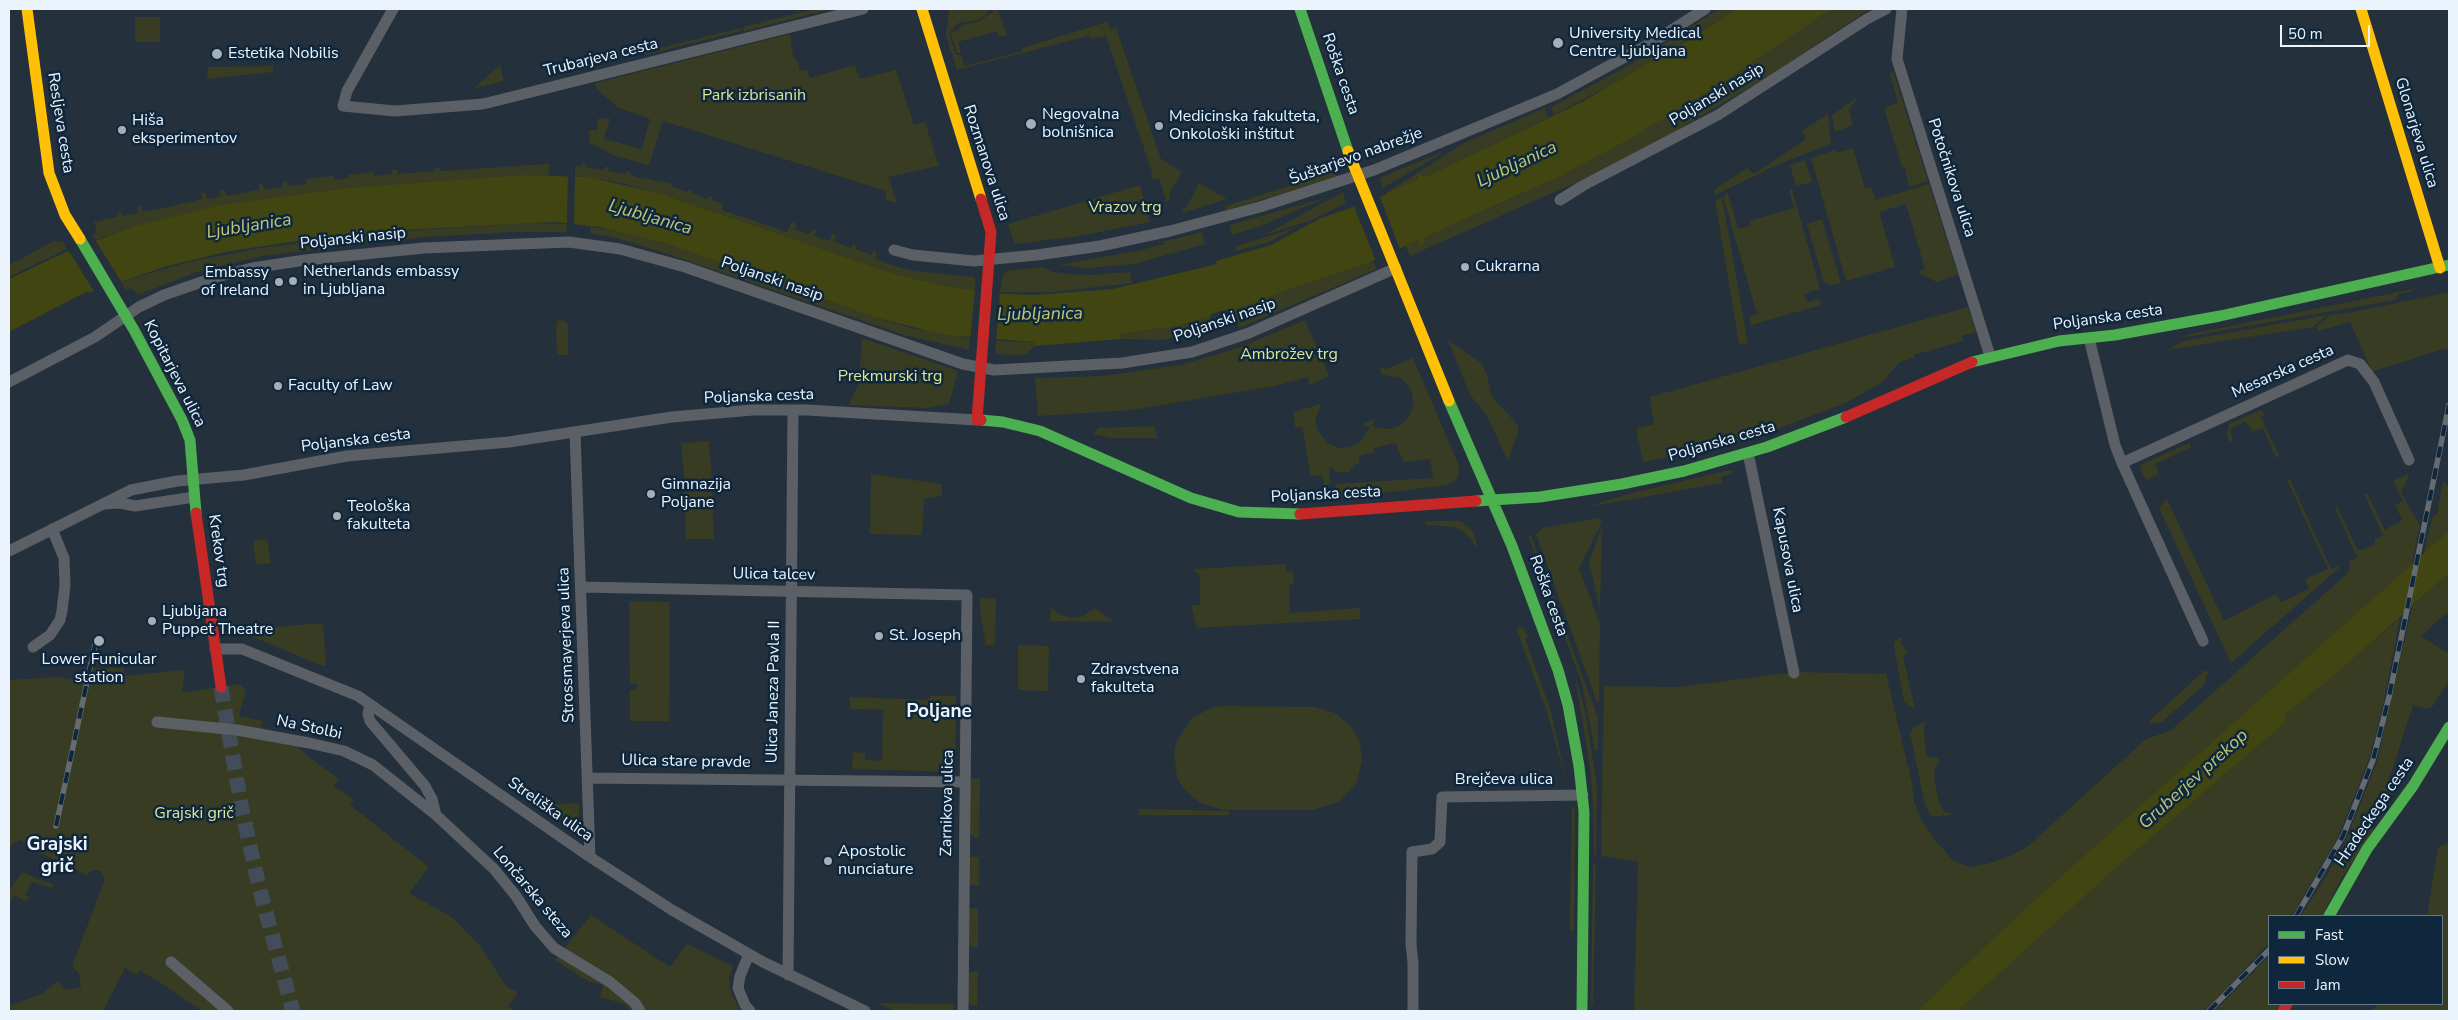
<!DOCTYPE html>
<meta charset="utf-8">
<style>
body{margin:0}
#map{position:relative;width:2458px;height:1020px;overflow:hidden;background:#24303c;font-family:"Nunito Sans",sans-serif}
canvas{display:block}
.frame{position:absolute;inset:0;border:10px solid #ebf4fc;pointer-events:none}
.legend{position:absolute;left:2268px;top:915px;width:175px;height:90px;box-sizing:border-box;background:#0f273d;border:1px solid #677989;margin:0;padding:6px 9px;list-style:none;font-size:15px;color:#ebf4fc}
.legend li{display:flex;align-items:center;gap:10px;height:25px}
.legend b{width:25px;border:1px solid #677989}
.scale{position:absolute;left:2280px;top:25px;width:90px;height:22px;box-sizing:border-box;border:2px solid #ebf4fc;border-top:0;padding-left:6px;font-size:15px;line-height:18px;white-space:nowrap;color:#ebf4fc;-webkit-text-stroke:4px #0f273d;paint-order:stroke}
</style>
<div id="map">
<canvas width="2458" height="1020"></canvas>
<div class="frame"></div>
<ul class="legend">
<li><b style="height:6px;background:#4caf50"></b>Fast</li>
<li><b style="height:6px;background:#ffc107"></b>Slow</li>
<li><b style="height:6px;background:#c62828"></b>Jam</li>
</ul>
<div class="scale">50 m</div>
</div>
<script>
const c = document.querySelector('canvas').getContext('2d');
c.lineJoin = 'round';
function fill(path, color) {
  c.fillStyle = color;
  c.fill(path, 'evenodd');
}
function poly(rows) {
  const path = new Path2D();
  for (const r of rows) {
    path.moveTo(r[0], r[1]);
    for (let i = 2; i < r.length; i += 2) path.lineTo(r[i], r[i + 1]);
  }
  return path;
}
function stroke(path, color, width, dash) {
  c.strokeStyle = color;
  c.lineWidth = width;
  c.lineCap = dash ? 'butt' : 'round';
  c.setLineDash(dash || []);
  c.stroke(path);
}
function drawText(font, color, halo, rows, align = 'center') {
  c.font = font + ' "Nunito Sans",sans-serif';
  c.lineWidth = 5;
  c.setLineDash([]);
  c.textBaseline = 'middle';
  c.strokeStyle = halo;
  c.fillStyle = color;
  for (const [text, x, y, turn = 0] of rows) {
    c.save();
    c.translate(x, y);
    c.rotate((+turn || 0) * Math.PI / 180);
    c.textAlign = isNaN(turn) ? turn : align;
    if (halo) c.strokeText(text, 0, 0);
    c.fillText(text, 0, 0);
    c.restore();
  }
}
const green = poly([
 [815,9,831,9,744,31,743,27],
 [949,9,988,9,987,14,978,20,958,23,949,33,956,55,961,55,964,66,1023,51,1022,48,1107,22,1110,29,1107,30,1116,28,1161,159,1182,172,1169,194,1171,196,1167,203,1159,178,1153,180,1151,173,1152,172,1106,36,1092,39,1088,36,957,70,946,36],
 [996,9,1000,9,998,11,1007,35,999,37,997,31,958,42,961,53,957,53,951,33,959,29,962,25,980,21],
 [1719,9,1737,9,1639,70,1554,115,1551,107,1624,68],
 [1831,9,1870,9,1769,76,1669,135,1577,182,1410,256,1405,245,1517,196,1630,139,1724,82],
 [135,17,160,17,160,42,135,42],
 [740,28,741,31,645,55,644,52],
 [790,34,793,56,798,62,800,71,807,69,810,78,855,65,860,79,896,70,914,125,925,122,939,166,888,177,897,203,886,200,886,191,663,121,649,165,615,156,590,143,589,130,598,130,597,119,610,118,604,139,642,149,650,119,617,107,597,89,595,83],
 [500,65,504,81,473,89],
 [273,66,273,72,207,79,208,67],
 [1893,71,1928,181,1909,187,1905,168,1902,167,1884,108,1898,103,1890,74],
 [1859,96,1849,109,1853,125,1835,132,1832,115],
 [1545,108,1548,118,1425,177,1418,174,1419,179,1386,193,1464,143],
 [1828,114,1831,144,1779,164,1715,195,1714,190,1747,168,1754,174,1806,139,1802,131],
 [1853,148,1865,188,1872,188,1875,200,1929,184,1958,275,1936,282,1918,272,1925,269,1906,204,1879,212,1895,267,1846,281,1811,158,1835,150,1836,153],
 [1442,152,1441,154,1383,188,1379,178],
 [1805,160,1812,182,1796,186,1790,165],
 [582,163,586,164,586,167,604,170,605,167,609,167,608,171,625,174,626,171,631,172,630,175,646,179,647,177,651,180,672,184,672,187,687,192,689,190,692,191,692,193,707,199,709,196,712,197,712,200,723,204,722,210,787,232,792,222,796,224,795,230,810,234,812,230,816,231,814,236,830,241,832,234,836,236,835,242,851,248,853,244,856,245,855,249,872,255,873,251,877,252,875,258,888,264,914,271,975,277,975,291,950,287,895,274,659,193,617,182,575,176,575,166,581,167],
 [549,164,549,175,346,188,219,205,159,220,95,240,93,236,97,232,94,222,117,217,117,213,121,212,122,216,138,213,137,207,141,206,143,212,168,207,202,199,201,193,205,192,207,199,221,196,220,190,224,189,226,196,259,190,259,184,263,184,264,190,283,187,283,182,287,181,288,186,307,184,306,179,333,176,334,180,349,178,348,175,373,172,374,176,392,174,392,170,397,170,398,174,435,171,435,168,440,168,440,171],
 [1335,171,1337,177,1225,211,1226,206],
 [1199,183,1227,199,1182,213,1182,211,1184,207,1186,208],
 [1140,185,1150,222,1074,237,1014,244,1008,224],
 [1792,189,1820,289,1804,294,1807,302,1819,299,1821,305,1751,325,1749,317,1757,314,1723,196,1728,194,1738,229,1750,226,1749,221,1794,208,1789,190],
 [1343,192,1346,203,1310,221,1264,235],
 [1328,197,1261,226,1232,235,1229,225],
 [1722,197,1748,343,1739,344,1715,200],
 [1822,219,1841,283,1832,285,1827,284,1823,280,1807,224],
 [536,223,567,224,566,232,514,232,424,237,263,256,199,271,138,295,131,288,126,290,121,282,188,262,261,248,402,231],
 [591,227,625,232,664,243,877,318,911,328,970,338,969,350,904,335,659,251,612,237,590,233],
 [1298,227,1269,242,1237,251,1236,246],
 [1202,232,1205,244,1134,264,1088,268,1058,265,1137,251,1165,244,1162,242],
 [56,240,57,242,62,241,67,249,9,277,9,265],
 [1372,260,1377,269,1239,328,1237,322,1163,340,1121,339,1120,334,1178,326,1210,317,1215,320,1227,317,1227,323,1234,321,1231,311,1287,290,1361,266],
 [1043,267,1052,272,1068,274,1091,275,1130,272,1132,283,1054,292,1000,292,1002,278,1006,271],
 [2413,289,2413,291,2399,294,2395,300,2186,337,2186,335],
 [2449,292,2449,350,2443,349,2372,372,2350,322,2318,331,2317,326,2330,315,2348,313],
 [1968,307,1976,332,1962,336,1963,341,1914,355,1914,358,1900,362,1882,382,1848,402,1759,436,1700,451,1643,462,1636,428,1654,424,1650,397],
 [2327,315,2313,327,2167,350,2183,341],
 [559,320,565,321,568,325,568,355,557,355,556,324],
 [1305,320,1329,376,1310,385,1308,377,1275,386,1132,410,1038,416,1035,378,1103,376,1180,365,1238,348],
 [862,338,958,371,949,404,929,408,848,405,859,384],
 [1448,340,1480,362,1487,374,1492,397,1518,425,1518,432,1508,461,1486,414,1470,395],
 [996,341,1034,342,1035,346,1025,355,995,354],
 [1413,358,1459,466,1458,477,1453,482,1446,485,1337,499,1335,484,1433,478,1430,459,1403,462,1396,443,1374,448,1375,452,1359,456,1360,463,1354,465,1350,472,1342,473,1335,471,1333,467,1329,468,1330,484,1324,485,1322,475,1311,476,1302,427,1295,427,1293,412,1321,404,1315,420,1318,431,1329,444,1340,448,1351,447,1361,441,1370,427,1363,424,1375,419,1372,426,1377,428,1389,429,1400,426,1408,418,1413,408,1412,391,1401,378,1382,375,1379,367,1386,369],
 [2261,410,2266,415,2261,417,2279,456,2276,458,2263,428,2252,432,2246,421,2230,429,2233,441,2230,442,2227,436,2229,424],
 [1154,426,1158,438,1112,438,1093,434,1099,428],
 [709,441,712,481,685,483,681,443],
 [2189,443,2191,447,2155,464,2159,474,2146,480,2140,468,2142,464],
 [1725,471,1733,471,1733,473,1721,477,1722,483,1587,507,1624,495],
 [2410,473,2401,493,2420,525,2412,564,2031,903,1917,1011,1634,1011,1638,862,1601,856,1604,686,1678,687,1796,672,1886,674,1912,783,1914,802,1921,819,1934,839,1954,861,1969,867,1990,863,2013,855,2028,846,2146,739,2170,731,2349,572,2350,561,2357,557,2335,508,2337,506,2358,551,2375,544,2375,539,2383,535,2364,494,2367,493,2385,530,2402,520,2395,505,2403,501,2393,481],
 [871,474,942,484,942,496,924,499,922,535,870,534],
 [2290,479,2331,569,2339,566,2339,568,2231,663,2159,508,2167,499,2224,621,2276,594,2281,602,2309,589,2305,579,2328,569,2287,480],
 [2443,481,2449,487,2449,531,2423,556,2433,516,2437,514],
 [684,484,712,484,714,539,686,539],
 [1599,518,1602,522,1579,568,1600,624,1599,702,1597,702,1536,534,1543,528],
 [1426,521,1461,521,1472,530,1477,545,1475,546,1472,540,1461,530,1454,527,1426,525],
 [1602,526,1600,610,1589,562],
 [1528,534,1531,536,1598,718,1598,750,1595,750,1582,684],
 [267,539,271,563,256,565,253,541],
 [1285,564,1286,572,1293,571,1294,584,1289,585,1290,613,1360,608,1360,619,1197,628,1191,605,1200,605,1200,577,1193,569],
 [2449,573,2449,611,2421,636,2449,654,2449,681,2432,707,2427,709,2413,705,2386,789,2391,793,2372,819,2373,831,2341,879,2322,916,2301,916,2329,872,2346,840,2377,762,2412,607],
 [982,598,996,599,995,645,986,645,980,609,980,599],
 [629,601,670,602,669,721,630,721,630,690,636,690,637,684,630,684],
 [1051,606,1060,615,1072,618,1084,616,1094,608,1115,622,1050,621],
 [2400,618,2383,705,2369,759,2337,839,2295,910,2290,916,2269,916,2269,943,2214,1002,2202,1011,1958,1011,2116,868,2273,733,2284,716,2342,669],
 [323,623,326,665,323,666,236,630],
 [1523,627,1528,636,1525,638,1551,711,1566,780,1547,712,1516,628],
 [1903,636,1901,643,1908,653,1904,656,1904,661,1915,709,1904,702,1894,647,1895,641],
 [1018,645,1049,646,1048,691,1018,690],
 [93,668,124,668,125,676,185,670,182,693,239,684,246,690,239,716,263,721,261,727,288,737,306,755,339,779,334,786,354,800,350,805,429,867,409,893,453,918,480,946,506,986,518,993,508,1006,515,1011,202,1011,158,981,140,971,137,975,125,968,103,1011,11,1011,9,1006,42,994,57,981,66,990,81,987,79,973,72,966,105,879,100,871,92,870,87,875,28,847,21,840,13,842,9,851,9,680,56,677,89,682],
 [2205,670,2208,672,2204,685,2162,722,2150,723,2150,720],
 [1575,676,1585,710,1597,785,1596,855,1594,855,1593,801,1590,767],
 [931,696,956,696,955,772,852,769,853,752,865,753,865,760,882,761,883,710,850,709,850,697,926,700],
 [1226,706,1315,707,1335,713,1350,725,1360,742,1362,761,1356,784,1338,802,1314,810,1224,810,1200,803,1184,789,1177,778,1174,753,1177,740,1193,717,1214,707],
 [1927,721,1924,725,1925,746,1927,756,1938,758,1939,762,1935,768,1934,779,1940,805,1945,812,1954,814,1935,817,1930,815,1925,805,1910,733,1915,726],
 [972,779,980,779,979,838,974,837,968,831,970,781],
 [579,803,579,820,574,826,568,825,539,805],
 [1572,805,1575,810,1574,931,1570,931],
 [1139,809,1229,811,1229,815,1139,815],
 [2449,842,2449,1011,2371,1011,2378,1004,2442,1004,2442,916,2427,916,2438,848],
 [972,857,979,857,979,886,969,884,969,859],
 [1593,864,1596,866,1593,1004,1591,1006],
 [22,872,54,885,52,888,32,882,25,895,29,897,26,902,15,895,10,901,9,891],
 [972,908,978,908,978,948,969,946,968,910],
 [591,915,670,967,687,944,733,966,729,978,730,991,741,1011,631,1011,625,1004,600,997,603,985,589,982,555,960],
 [2269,956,2269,1004,2280,1004,2276,1011,2215,1011],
 [978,970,977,1005,970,1005,967,1000,967,974],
 [877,1003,953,1004,953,1011,895,1011]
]);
const water = poly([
 [1737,9,1831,9,1724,82,1630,139,1556,178,1425,237,1421,247,1418,246,1420,239,1361,266,1287,290,1254,303,1231,311,1229,309,1211,314,1210,317,1178,326,1121,334,1121,339,1035,346,1034,342,945,335,877,318,664,243,599,227,555,222,402,230,305,240,230,251,167,266,89,293,88,291,9,332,9,279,68,251,139,225,219,205,255,200,346,188,525,175,587,177,659,193,895,274,950,287,1003,294,1036,295,1113,289,1217,264,1216,261,1271,245,1319,219,1386,195,1386,193,1418,179,1418,174,1425,177,1580,103,1685,42],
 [2449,531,2449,573,2342,669,2284,716,2286,721,2273,733,2116,868,1958,1011,1917,1011,2031,903]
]);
const pier = poly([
 [568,173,575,174,574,226,567,225],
 [1379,195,1400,249,1376,261,1353,204],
 [94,238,122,283,95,293,67,248],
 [975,288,1000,291,996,343,970,341]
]);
const secondaryTunnel = poly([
 [221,687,242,810,259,887,293,1011]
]);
const street = poly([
 [393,9,347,91,343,106,395,111,483,104,863,9],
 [1902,9,1897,59,1990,356],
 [1560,200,1584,185,1718,115,1867,19,1886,9],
 [894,250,913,255,974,261,1037,255,1100,246,1170,231,1260,207,1374,170,1557,94,1651,43,1705,9],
 [2089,338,2115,445,2122,463,2203,641],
 [9,382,95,337,139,307,164,295,213,278,252,268,305,260,424,248,569,242,620,249,685,267,963,364,994,370,1122,363,1192,352,1249,333,1396,268],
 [575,432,590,857],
 [1748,453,1794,673],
 [2122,463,2348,360,2360,364,2374,382,2409,460],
 [104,504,120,503,135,506,194,497],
 [9,551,131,490,177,481,244,475,347,456,509,442,672,417,753,410,807,410,977,420],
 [581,587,967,595,963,1011],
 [33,647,50,635,60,620,62,611,65,585,64,558,52,529],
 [215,649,242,649,358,696,590,857,672,910,763,962,865,1011],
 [370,705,368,714,370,721,425,786,432,799,436,815],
 [157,722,237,730,309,743,344,751,373,765,436,815,494,869,516,896,535,926,554,948,610,982,635,1003,640,1011],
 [587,778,965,782],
 [749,954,740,976,738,988,745,1005,750,1011],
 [171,962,228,1011],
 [788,975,793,410],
 [1413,1011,1413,963,1411,944,1412,852,1432,849,1440,842,1442,797,1583,795]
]);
const fast = poly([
 [1300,9,1348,151],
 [80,239,134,330,182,420,190,440,196,513],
 [1972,362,2059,341,2115,335,2220,316,2449,265],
 [1449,401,1512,546,1558,670,1568,705,1579,766,1584,812,1582,1011],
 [981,420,1003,422,1040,431,1191,498,1239,512,1300,514],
 [1476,501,1540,497,1622,484,1684,471,1767,447,1846,417],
 [2329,916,2367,849,2413,786,2449,727]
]);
const slow = poly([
 [27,9,49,173,65,215,80,239],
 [922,9,981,199],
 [2361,9,2440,268]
]);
const jam = poly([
 [981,199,991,232,977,420,981,420],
 [1846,417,1972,362],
 [196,513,221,687],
 [1300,514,1476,501],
 [2283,1011,2287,1004]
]);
const rail = poly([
 [56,826,96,640],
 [2296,916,2343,836,2373,760,2389,697,2449,405],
 [2209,1011,2269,950]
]);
const slowBridge = poly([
 [1348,151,1449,401]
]);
const markers = [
 [1558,43,6,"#a5afb9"],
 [217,54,6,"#a5afb9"],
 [1031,124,6,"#a5afb9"],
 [1159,126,5,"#a5afb9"],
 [122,130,5,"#a5afb9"],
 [1465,267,5,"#a5afb9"],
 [293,281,5,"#a5afb9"],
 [279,282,5,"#a5afb9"],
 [278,386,5,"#a5afb9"],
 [651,494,5,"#a5afb9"],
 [337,516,5,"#a5afb9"],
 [152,621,5,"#a5afb9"],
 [879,636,5,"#a5afb9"],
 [99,641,6,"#a5afb9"],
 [1081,679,5,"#a5afb9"],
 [828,861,5,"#a5afb9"]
];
const poiNames = [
 ["University Medical",1569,34],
 ["Centre Ljubljana",1569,52],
 ["Estetika Nobilis",228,54],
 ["Negovalna",1042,115],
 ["bolnišnica",1042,133],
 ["Medicinska fakulteta,",1169,117],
 ["Onkološki inštitut",1169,135],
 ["Hiša",132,121],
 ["eksperimentov",132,139],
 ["Cukrarna",1475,267],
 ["Netherlands embassy",303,272],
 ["in Ljubljana",303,290],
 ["Embassy",269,273,"right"],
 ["of Ireland",269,291,"right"],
 ["Faculty of Law",288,386],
 ["Gimnazija",661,485],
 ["Poljane",661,503],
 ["Teološka",347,507],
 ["fakulteta",347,525],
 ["Ljubljana",162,612],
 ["Puppet Theatre",162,630],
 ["St. Joseph",889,636],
 ["Lower Funicular",99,660,"center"],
 ["station",99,678,"center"],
 ["Zdravstvena",1091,670],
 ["fakulteta",1091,688],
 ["Apostolic",838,852],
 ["nunciature",838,870]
];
const streetNames = [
 ["Trubarjeva cesta",601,58,-14],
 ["Roška cesta",1340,74,71],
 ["Poljanski nasip",1717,95,-31],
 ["Resljeva cesta",60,123,81],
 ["Glonarjeva ulica",2416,133,73],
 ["Šuštarjevo nabrežje",1356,157,-20],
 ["Rozmanova ulica",986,163,72],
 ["Potočnikova ulica",1951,178,72],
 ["Poljanski nasip",353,239,-6],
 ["Poljanski nasip",772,280,19],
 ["Poljanska cesta",2108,318,-8],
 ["Poljanski nasip",1225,321,-19],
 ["Mesarska cesta",2283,372,-24],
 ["Kopitarjeva ulica",174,374,63],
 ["Poljanska cesta",759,397,-2],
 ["Poljanska cesta",356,441,-7],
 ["Poljanska cesta",1722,442,-16],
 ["Poljanska cesta",1326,495,-3],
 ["Krekov trg",218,551,82],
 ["Kapusova ulica",1787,560,79],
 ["Ulica talcev",774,575,1],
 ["Roška cesta",1548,596,70],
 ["Strossmayerjeva ulica",567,645,-92],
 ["Ulica Janeza Pavla II",774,692,-89],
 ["Na Stolbi",309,728,12],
 ["Ulica stare pravde",686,762,1],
 ["Brejčeva ulica",1504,780],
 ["Zarnikova ulica",948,803,-89],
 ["Streliška ulica",550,810,35],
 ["Hradeckega cesta",2375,812,-56],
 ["Lončarska steza",532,893,50]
];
const parkNames = [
 ["Park izbrisanih",754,96],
 ["Vrazov trg",1125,208],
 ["Ambrožev trg",1289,355],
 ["Prekmurski trg",890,377],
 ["Grajski grič",194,814]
];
const waterNames = [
 ["Ljubljanica",1517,165,-25],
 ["Ljubljanica",650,218,16],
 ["Ljubljanica",249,227,-9],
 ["Ljubljanica",1040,315,-1],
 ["Gruberjev prekop",2194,780,-42]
];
const quarterNames = [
 ["Poljane",939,712],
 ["Grajski",57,845],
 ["grič",57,867]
];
fill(green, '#383c22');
fill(water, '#404511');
fill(pier, '#24303c');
stroke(secondaryTunnel, '#424d59', 15, [15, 8]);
stroke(street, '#5b6066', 11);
stroke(fast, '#4caf50', 11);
stroke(slow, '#ffc107', 11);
stroke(jam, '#c62828', 11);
stroke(rail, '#646b71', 5.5);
stroke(rail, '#0f273d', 4, [11]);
stroke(slowBridge, '#ffc107', 11);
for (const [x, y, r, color] of markers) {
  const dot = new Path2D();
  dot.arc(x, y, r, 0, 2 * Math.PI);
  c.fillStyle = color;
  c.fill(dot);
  stroke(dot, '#0f273d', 2);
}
drawText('16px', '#ebf4fc', '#0f273d', poiNames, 'left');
drawText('16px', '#ebf4fc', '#0f273d', streetNames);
drawText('16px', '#dde692', '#0f273d', parkNames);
drawText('italic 18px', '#bec673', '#0f273d', waterNames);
drawText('bold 19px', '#ebf4fc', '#0f273d', quarterNames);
</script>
